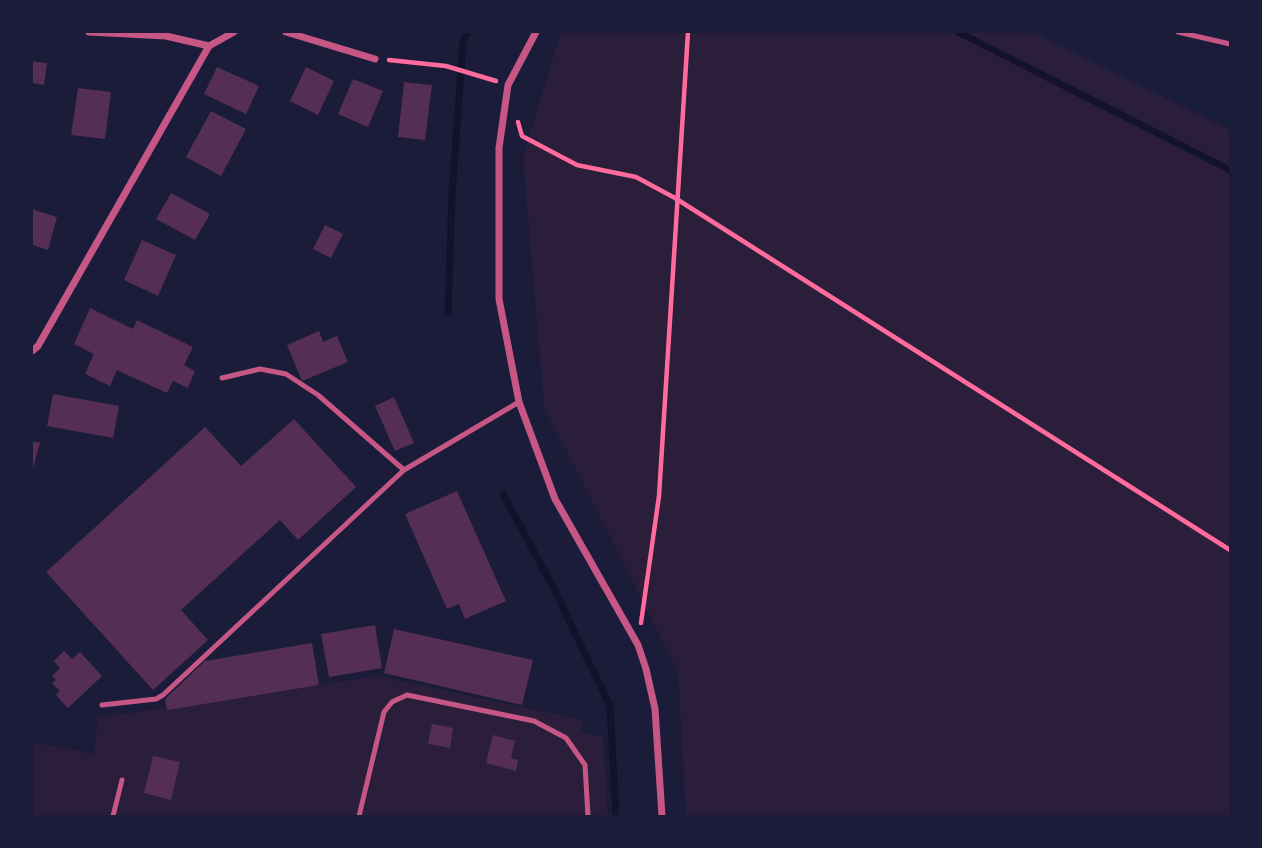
<!DOCTYPE html>
<style>
body{margin:0}
#map{position:relative;width:1262px;height:848px;overflow:hidden;background:#1b1b3a;font-family:Arial,sans-serif}
canvas{display:block}
.frame{position:absolute;inset:0;border:33px solid #1b1b3a;pointer-events:none}
</style>
<div id="map">
<canvas width="1262" height="848"></canvas>
<div class="frame"></div>
</div>
<script>
const c = document.querySelector('canvas').getContext('2d');
c.lineJoin = 'round';
function fill(path, color) {
  c.fillStyle = color;
  c.fill(path, 'evenodd');
}
function poly(rows) {
  const path = new Path2D();
  for (const r of rows) {
    path.moveTo(r[0], r[1]);
    for (let i = 2; i < r.length; i += 2) path.lineTo(r[i], r[i + 1]);
  }
  return path;
}
function stroke(path, color, width, dash) {
  c.strokeStyle = color;
  c.lineWidth = width;
  c.lineCap = dash ? 'butt' : 'round';
  c.setLineDash(dash || []);
  c.stroke(path);
}
const green = poly([
 [561,32,1032,32,1230,130,1230,816,686,816,678,672,544,406,523,157],
 [377,676,582,720,581,733,603,736,608,816,32,816,32,742,94,754,98,718]
]);
const stream = poly([
 [958,32,1230,170],
 [448,313,452,194,463,43,467,32],
 [503,494,553,587,610,706,616,816]
]);
const building = poly([
 [32,61,47,63,44,85,32,83],
 [217,67,259,86,246,114,204,94],
 [306,67,334,81,318,115,290,101],
 [353,79,383,91,368,127,338,114],
 [404,82,432,85,425,140,398,137],
 [78,88,111,92,105,139,71,135],
 [211,111,246,129,221,176,186,157],
 [171,193,210,214,195,240,156,219],
 [32,209,57,217,48,250,32,245],
 [325,225,343,234,331,258,313,249],
 [142,240,176,255,158,296,124,280],
 [90,308,133,329,137,320,193,347,184,365,195,371,188,388,173,381,167,393,117,370,110,386,85,374,94,354,74,344],
 [319,331,323,342,337,336,348,362,302,381,287,345],
 [53,394,119,406,113,438,47,426],
 [394,397,414,443,395,451,375,406],
 [294,419,356,487,298,540,280,520,181,610,208,640,153,690,46,572,205,427,241,466],
 [32,441,40,443,32,472],
 [457,491,506,601,465,619,459,604,447,609,405,514],
 [375,625,382,668,329,677,321,634],
 [394,629,533,660,522,705,384,673],
 [312,643,319,685,167,710,165,699,205,661],
 [64,651,72,659,80,652,102,676,68,708,56,695,60,691,52,683,56,680,52,676,60,668,54,661],
 [432,724,453,728,450,748,428,744],
 [493,735,515,741,511,758,518,760,516,771,486,763],
 [153,756,180,762,171,800,144,793]
]);
const path = poly([
 [389,60,446,66,496,81],
 [518,122,522,136,577,165,636,177,675,198,1230,550],
 [641,623,659,496,688,32]
]);
const service = poly([
 [1178,32,1230,44],
 [222,378,260,369,286,374,318,395,404,470],
 [102,705,156,699,163,695,404,470,519,402],
 [113,816,122,780],
 [359,816,384,712,392,702,407,695,534,721,566,738,585,765,588,816]
]);
const minor = poly([
 [89,32,166,36,209,46],
 [286,32,375,59],
 [536,32,508,85,499,148,499,299,519,402,555,499,638,645,646,669,655,709,662,816],
 [32,351,38,346,209,46,234,32]
]);
fill(green, '#2a1e3b');
stroke(stream, '#12122b', 7);
fill(building, '#542f53');
stroke(path, '#ff6b9d', 4.5);
stroke(service, '#c65784', 5);
stroke(minor, '#c65784', 7);
</script>
